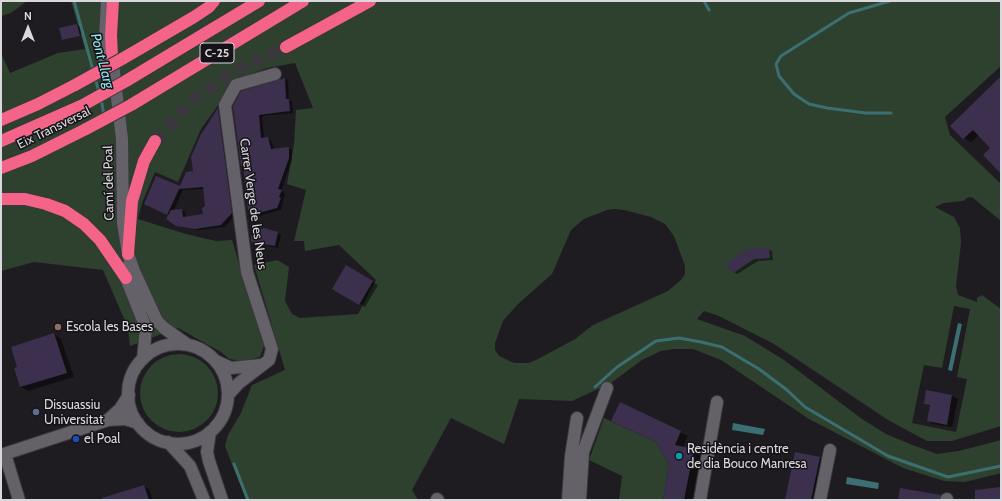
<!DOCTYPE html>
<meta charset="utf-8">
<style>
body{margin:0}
#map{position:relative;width:1002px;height:501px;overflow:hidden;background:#1e1c21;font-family:Cabin,sans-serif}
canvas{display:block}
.frame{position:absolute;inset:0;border:2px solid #dad8dc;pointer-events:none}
.north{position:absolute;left:8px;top:8px;width:40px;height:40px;-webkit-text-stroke:3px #151318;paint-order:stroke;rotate:0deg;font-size:11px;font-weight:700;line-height:16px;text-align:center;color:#dad8dc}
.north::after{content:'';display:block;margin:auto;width:14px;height:18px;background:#dad8dc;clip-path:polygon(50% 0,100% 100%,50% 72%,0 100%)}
</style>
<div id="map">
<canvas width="1002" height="501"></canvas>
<div class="frame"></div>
<div class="north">N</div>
</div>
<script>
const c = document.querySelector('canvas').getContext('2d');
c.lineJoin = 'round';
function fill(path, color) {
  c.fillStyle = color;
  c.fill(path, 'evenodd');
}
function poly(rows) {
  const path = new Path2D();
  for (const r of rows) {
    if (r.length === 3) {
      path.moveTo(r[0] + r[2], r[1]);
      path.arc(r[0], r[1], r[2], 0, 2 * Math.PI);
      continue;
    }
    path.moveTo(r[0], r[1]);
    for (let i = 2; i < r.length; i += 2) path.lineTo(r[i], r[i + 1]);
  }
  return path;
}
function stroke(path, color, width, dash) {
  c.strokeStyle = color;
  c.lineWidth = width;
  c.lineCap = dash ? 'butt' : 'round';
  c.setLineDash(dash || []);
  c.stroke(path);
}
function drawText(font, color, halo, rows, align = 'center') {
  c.font = font + ' Cabin,sans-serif';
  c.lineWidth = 3;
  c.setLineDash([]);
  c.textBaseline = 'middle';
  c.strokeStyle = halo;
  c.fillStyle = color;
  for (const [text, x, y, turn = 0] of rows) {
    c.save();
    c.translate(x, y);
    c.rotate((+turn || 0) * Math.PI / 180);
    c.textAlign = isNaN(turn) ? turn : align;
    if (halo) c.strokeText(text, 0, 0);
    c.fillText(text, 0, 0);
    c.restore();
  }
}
const green = poly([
 [1,1,27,1,11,13,1,16],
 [71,1,1001,1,1001,66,945,117,950,135,1001,184,1001,221,973,198,969,197,963,201,944,203,935,207,954,217,960,228,961,243,956,286,958,295,977,302,977,298,982,295,1001,309,1001,426,952,441,927,441,888,420,774,344,719,316,704,311,697,319,745,336,784,360,862,419,886,434,910,444,937,454,959,451,1001,440,1001,473,965,482,944,481,903,468,809,419,721,360,693,349,674,349,661,351,642,360,611,383,572,401,519,399,504,444,451,418,412,490,418,500,246,500,225,446,228,435,241,413,252,385,285,370,254,265,277,260,289,267,285,301,292,314,300,318,358,314,376,280,339,245,305,251,304,241,294,241,306,190,287,184,294,144,296,110,313,108,295,63,267,68,237,79,201,129,178,182,155,172,142,203,138,219,186,234,216,241,232,240,264,346,260,357,243,361,229,359,221,352,178,328,130,346,128,328,103,270,34,262,1,271,1,53,10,73,58,53,85,49],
 [615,209,624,210,651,217,665,224,674,236,685,266,685,274,681,280,668,291,593,325,575,339,536,360,529,363,514,363,499,356,495,350,495,343,503,321,518,304,552,274,571,230,584,219,607,210],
 [954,306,970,309,957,377,967,379,956,432,912,423,924,365,942,368],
 [179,393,39],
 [604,418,656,442,669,464,663,500,619,500,622,476,589,460]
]);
const water = poly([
 [958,323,962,324,952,371,948,370],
 [733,423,765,429,763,435,732,430],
 [847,477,879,483,878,489,846,484]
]);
const shadow = poly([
 [77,25,81,27,82,34,63,39],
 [1001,78,1001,173,992,148,979,135,971,142,964,138],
 [285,79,288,81,289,100,292,101,293,113,262,116,264,138,271,140,274,150,288,148,292,150,292,160,281,191,285,193,281,210,259,216,249,210,244,167,242,165,242,92],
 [218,110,221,111,235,215,225,227,199,230,181,227,167,219,169,215,149,206,181,188,194,172],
 [204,189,206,206,204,215,186,217,185,212,181,210,174,210,183,190],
 [277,233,281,235,278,248,252,242],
 [768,249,772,251,773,260,758,261,737,274,734,272],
 [347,267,378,285,365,307,334,289],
 [54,334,61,339,74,377,28,391,21,387],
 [927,392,952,396,958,399,952,427,933,424,928,421,930,406,925,403],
 [621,403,688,436,683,448,693,450,701,454,692,500,664,500,670,464,657,443],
 [819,458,830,464,823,500,786,500],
 [143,486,149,489,153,500,113,500]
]);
const stream = poly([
 [74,1,93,70],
 [704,1,709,10],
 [890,1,849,13,781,56,776,64,779,76,794,94,809,104,827,108,866,113,891,113],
 [95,78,99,92],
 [101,99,104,115],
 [595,387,617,367,656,341,679,338,701,342,722,347,759,369,787,390,805,407,888,456,948,477,1001,466],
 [234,464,248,500]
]);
const building = poly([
 [77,24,80,36,62,40,59,28],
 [1001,76,1001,174,983,155,990,148,973,130,963,139,950,126],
 [285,78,286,99,289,99,290,111,259,115,261,138,268,137,271,149,289,147,289,158,278,189,282,190,279,197,281,198,277,208,255,214,248,210,243,166,241,166,233,106,241,91],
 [218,108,232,213,221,225,195,229,176,226,166,219,171,210,182,209,183,217,203,214,202,208,205,206,203,187,179,189,180,187,167,215,144,204,156,176,180,186,186,172,193,171,191,157,200,136],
 [264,228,278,232,275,246,251,242,251,237,255,231],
 [769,248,770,258,754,259,733,273,726,263,748,249],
 [346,265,373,281,359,305,332,289],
 [54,333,67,373,20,387,14,368,17,367,11,347],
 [926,390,952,395,947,425,927,421,930,405,924,404],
 [620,402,681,431,675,445,694,449,684,500,663,500,669,464,656,442,611,421],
 [795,452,820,457,811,500,785,500],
 [144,485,149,500,102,500,102,498],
 [1001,487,1001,500,975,500,975,490],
 [900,488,941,495,939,500,898,500]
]);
const highwayTunnel = poly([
 [155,141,195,98,238,70,286,47]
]);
const minor = poly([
 [107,1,105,38,112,56,122,139,123,223,128,254,134,271,157,321,164,328,188,345],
 [101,40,107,77],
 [125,268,126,278,146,328,143,359],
 [178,394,50],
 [216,361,231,368,261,365],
 [228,395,239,383,269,360,272,349,247,272,225,105,236,85,275,74],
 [108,420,120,409,129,395],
 [210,432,207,452,209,461,222,500],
 [168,442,190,466,204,500],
 [5,454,19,500],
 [1,455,108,420,125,419,138,423],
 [437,499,438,500],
 [568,500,571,456,577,418],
 [580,500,583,452,607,388],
 [700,500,717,402],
 [820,500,830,450],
 [946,500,947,499]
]);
const highway = poly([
 [286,47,370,1],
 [112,56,111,35,113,1],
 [122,59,194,17,209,7,214,1],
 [126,81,259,1],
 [131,105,303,1],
 [1,120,38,104,75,85],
 [1,141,83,105],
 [1,168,32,156,86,129],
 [1,199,25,199,46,204,65,211,84,224,100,240,126,278],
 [128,254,132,201,144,161,155,141]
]);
const highwayBridge = poly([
 [75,85,122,59],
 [83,105,126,81],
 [86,129,131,105]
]);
const markers = [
 [58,327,4,"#8d6e63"],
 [36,412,4,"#5c6f8a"],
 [76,439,4,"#1a4fb4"],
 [679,456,4,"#0f9aa8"]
];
const shields = [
 [217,53,34]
];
const shieldNames = [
 ["C-25",217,53]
];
const streetNames = [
 ["Eix Transversal",54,128,-26],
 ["Camí del Poal",109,183,-91],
 ["Carrer Verge de les Neus",253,204,82]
];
const poiNames = [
 ["Escola les Bases",66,327],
 ["Dissuassiu",44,405],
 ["Universitat",44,420],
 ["el Poal",84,439],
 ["Residència i centre",687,449],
 ["de dia Bouco Manresa",687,464]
];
const waterNames = [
 ["Pont Llarg",102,61,75]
];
fill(green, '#2d412e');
fill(water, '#3c6f71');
fill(shadow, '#0007');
stroke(stream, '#3c6f71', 3);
fill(building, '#3d304f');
stroke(highwayTunnel, '#3a383d', 12, [12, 6]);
stroke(minor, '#3a383d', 14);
stroke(highway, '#3a383d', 14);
stroke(minor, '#646168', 12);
stroke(highway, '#f46489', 12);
stroke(highwayBridge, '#3a383d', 14, []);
stroke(highwayBridge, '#f46489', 12);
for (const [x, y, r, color] of markers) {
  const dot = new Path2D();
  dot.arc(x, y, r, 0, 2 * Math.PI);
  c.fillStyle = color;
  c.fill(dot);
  stroke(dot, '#151318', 1.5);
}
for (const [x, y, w] of shields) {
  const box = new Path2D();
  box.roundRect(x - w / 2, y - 10, w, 20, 3);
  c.fillStyle = '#151318';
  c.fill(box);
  stroke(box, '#dad8dc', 1);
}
drawText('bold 12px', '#dad8dc', null, shieldNames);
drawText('13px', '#dad8dc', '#151318', streetNames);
drawText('13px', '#dad8dc', '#151318', poiNames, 'left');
drawText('italic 14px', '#91e8ec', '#151318', waterNames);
</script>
